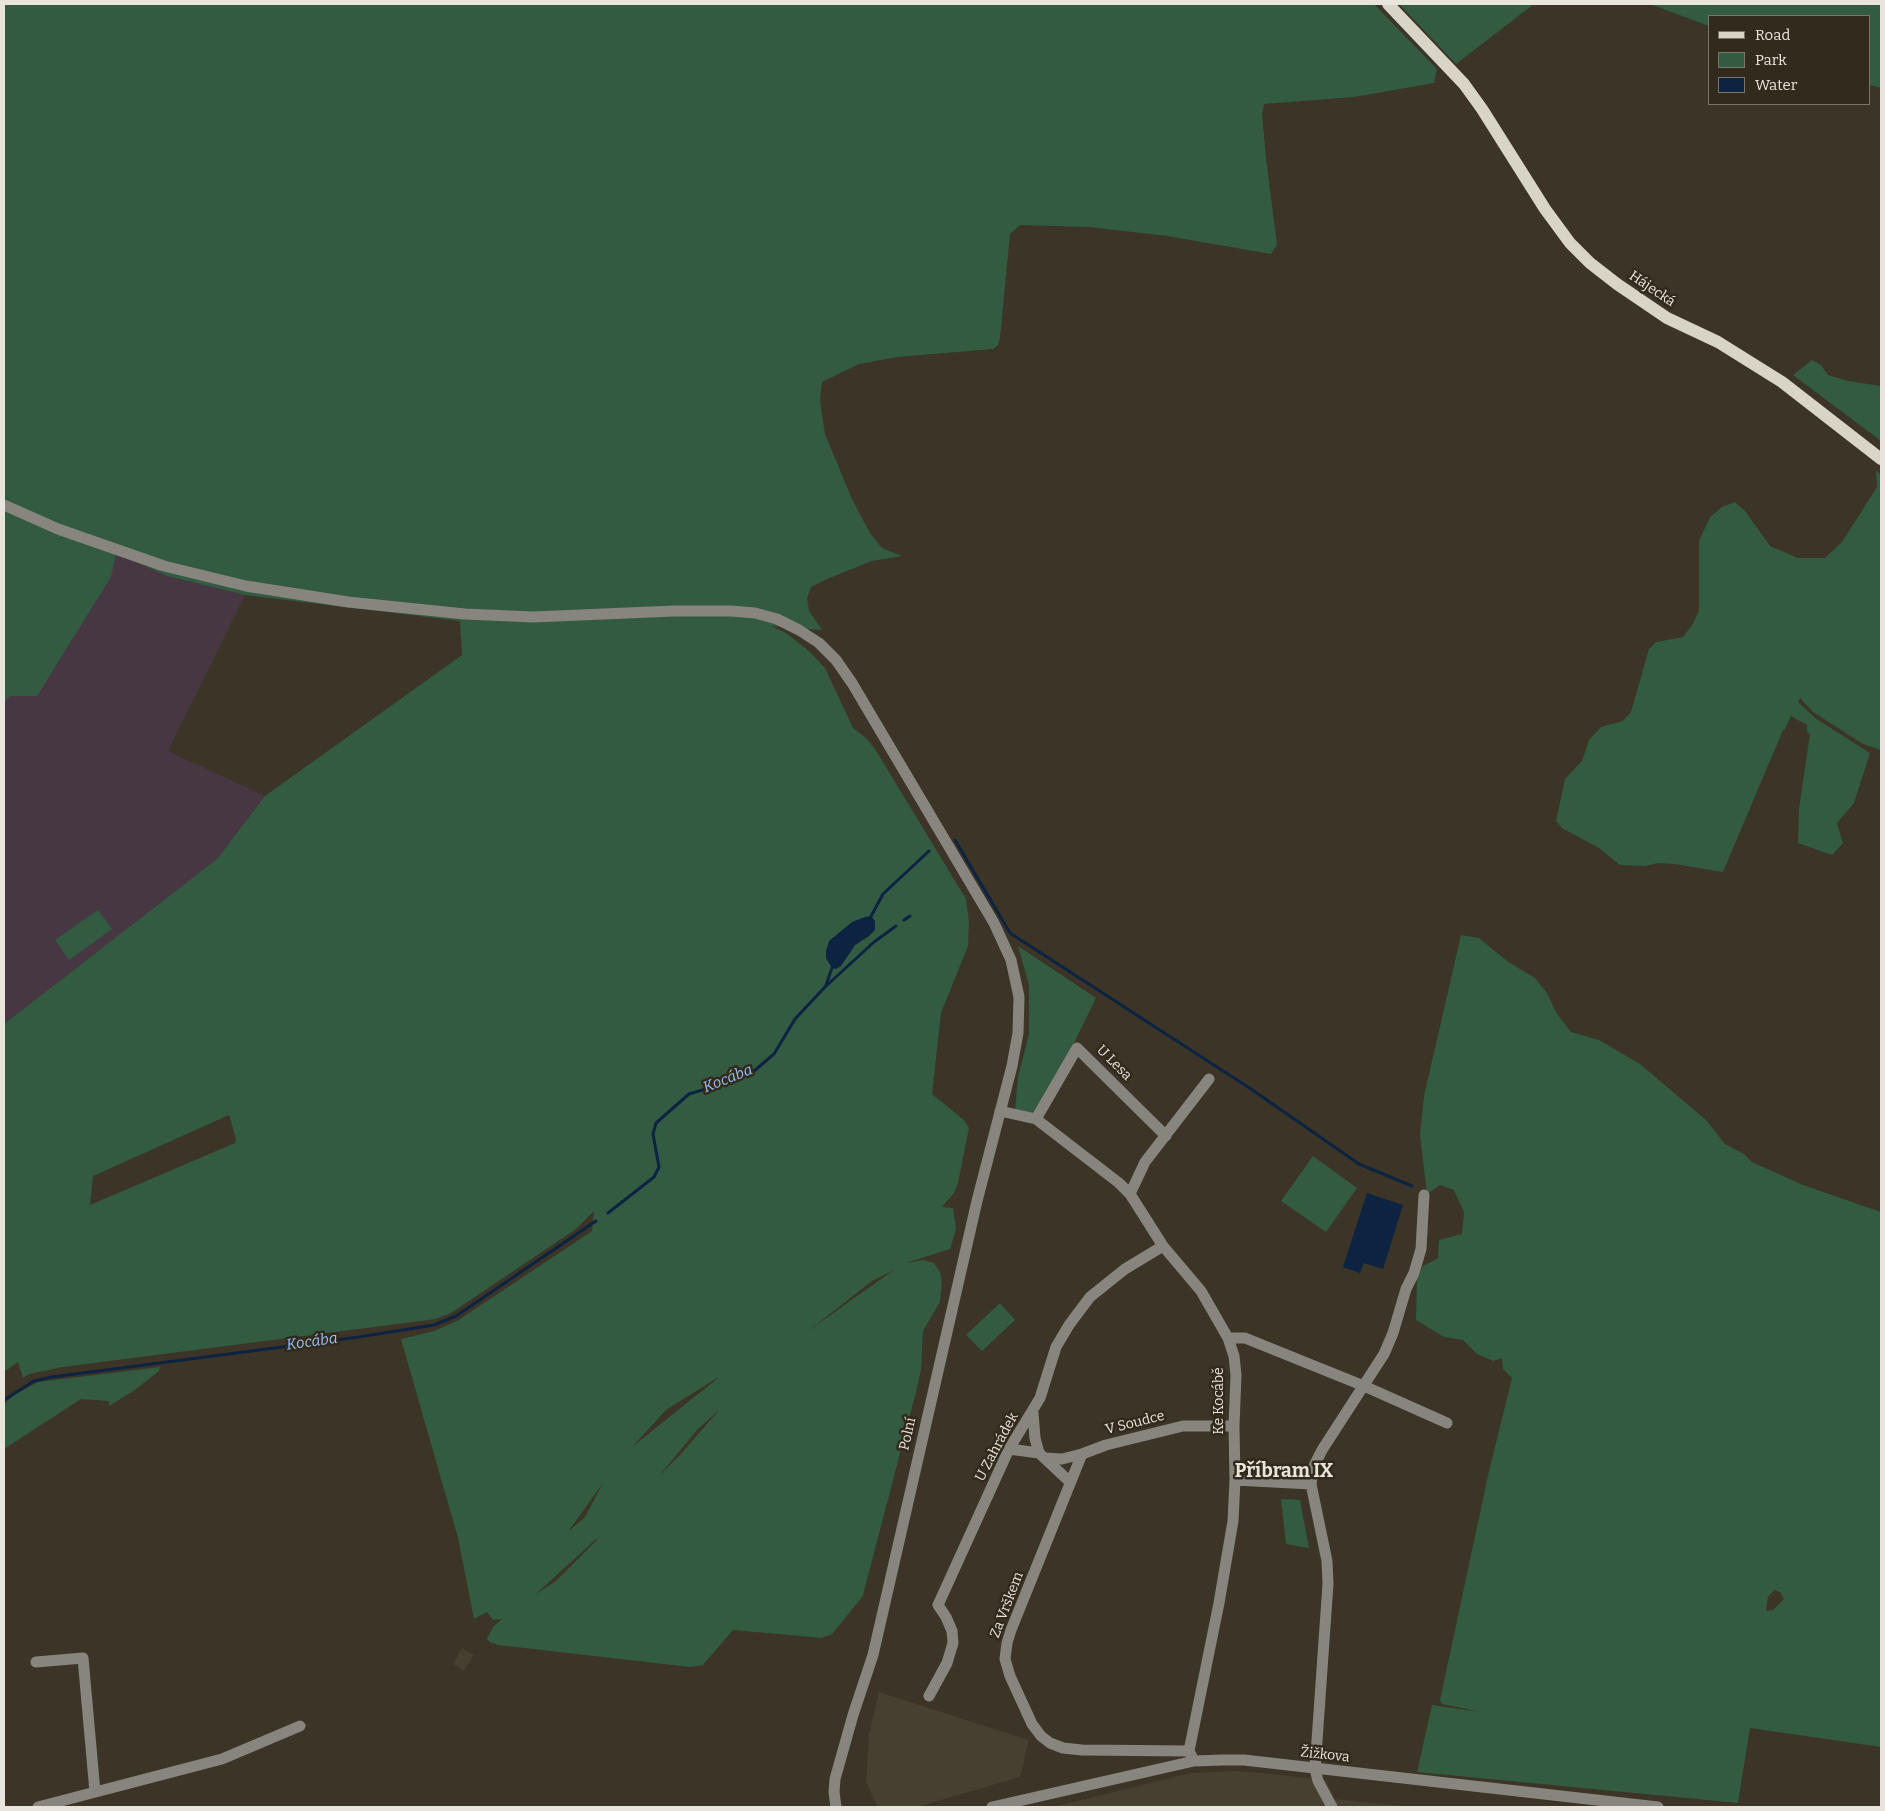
<!DOCTYPE html>
<meta charset="utf-8">
<style>
body{margin:0}
#map{position:relative;width:1885px;height:1811px;overflow:hidden;background:#3b3427;font-family:Bitter,serif}
canvas{display:block}
.frame{position:absolute;inset:0;border:5px solid #e9e5dc;pointer-events:none}
.legend{position:absolute;left:1708px;top:15px;width:162px;height:90px;box-sizing:border-box;background:#312a1d;border:1px solid #7b7569;margin:0;padding:6px 9px;list-style:none;font-size:15px;color:#e9e5dc}
.legend li{display:flex;align-items:center;gap:10px;height:25px}
.legend b{width:25px;border:1px solid #7b7569}
</style>
<div id="map">
<canvas width="1885" height="1811"></canvas>
<div class="frame"></div>
<ul class="legend">
<li><b style="height:6px;background:#d9d5c6"></b>Road</li>
<li><b style="height:14px;background:#325b42"></b>Park</li>
<li><b style="height:14px;background:#0c2442"></b>Water</li>
</ul>
</div>
<script>
const c = document.querySelector('canvas').getContext('2d');
c.lineJoin = 'round';
function fill(path, color) {
  c.fillStyle = color;
  c.fill(path, 'evenodd');
}
function poly(rows) {
  const path = new Path2D();
  for (const r of rows) {
    path.moveTo(r[0], r[1]);
    for (let i = 2; i < r.length; i += 2) path.lineTo(r[i], r[i + 1]);
  }
  return path;
}
function stroke(path, color, width, dash) {
  c.strokeStyle = color;
  c.lineWidth = width;
  c.lineCap = dash ? 'butt' : 'round';
  c.setLineDash(dash || []);
  c.stroke(path);
}
function drawText(font, color, halo, rows, align = 'center') {
  c.font = font + ' Bitter,serif';
  c.lineWidth = 5;
  c.setLineDash([]);
  c.textBaseline = 'middle';
  c.strokeStyle = halo;
  c.fillStyle = color;
  for (const [text, x, y, turn = 0] of rows) {
    c.save();
    c.translate(x, y);
    c.rotate((+turn || 0) * Math.PI / 180);
    c.textAlign = isNaN(turn) ? turn : align;
    if (halo) c.strokeText(text, 0, 0);
    c.fillText(text, 0, 0);
    c.restore();
  }
}
const industrial = poly([
 [462,1648,474,1655,464,1671,453,1664],
 [879,1692,1029,1740,1020,1777,917,1807,877,1806,866,1782,869,1734],
 [1234,1771,1262,1773,1326,1780,1335,1799,1412,1807,1053,1807,1190,1773]
]);
const education = poly([
 [116,553,167,576,245,595,168,751,265,796,217,859,4,1024,4,703]
]);
const green = poly([
 [4,4,1374,4,1437,69,1434,83,1354,97,1264,104,1262,114,1266,158,1277,245,1271,254,1167,236,1089,227,1020,225,1010,234,1000,338,998,345,993,349,897,357,859,364,822,382,820,400,825,434,852,499,870,533,882,548,902,556,872,561,827,579,811,587,807,598,809,611,822,630,771,626,786,633,809,651,825,668,853,728,866,738,875,749,966,899,969,922,968,946,941,1013,932,1094,964,1120,969,1128,958,1183,954,1193,942,1207,953,1208,956,1229,950,1249,906,1263,923,1260,934,1263,940,1272,942,1282,940,1302,923,1331,921,1370,915,1396,864,1591,863,1596,832,1634,822,1638,733,1630,703,1665,690,1667,498,1645,490,1642,487,1639,493,1627,502,1619,493,1620,487,1612,474,1619,458,1538,401,1339,434,1331,457,1321,592,1231,594,1211,576,1229,451,1313,436,1319,63,1367,29,1374,23,1378,18,1362,4,1372,4,1024,217,859,265,796,462,655,460,621,245,595,167,576,116,553,111,577,37,696,10,696,4,703],
 [869,936,855,945,841,966,832,968,826,958,826,951],
 [229,1115,236,1139,235,1143,90,1205,93,1176],
 [894,1270,850,1301,807,1332,872,1281],
 [717,1378,718,1378,632,1447,666,1410],
 [720,1409,680,1455,659,1476,697,1430],
 [603,1483,585,1517,570,1530,570,1529],
 [599,1538,556,1581,536,1594,595,1540],
 [1399,4,1534,4,1456,64],
 [1650,4,1881,4,1881,88,1869,85,1869,16,1709,16,1709,26],
 [1812,360,1821,365,1828,375,1848,381,1881,386,1881,441,1793,375],
 [1876,470,1881,475,1881,750,1863,744,1813,712,1800,698,1798,702,1815,718,1870,753,1854,803,1837,823,1843,843,1832,855,1798,843,1799,809,1810,734,1807,732,1807,725,1791,716,1785,729,1783,730,1723,872,1675,864,1658,863,1645,866,1620,865,1599,848,1562,828,1556,821,1565,779,1582,761,1589,740,1601,727,1623,721,1631,712,1649,649,1656,642,1683,637,1692,625,1699,611,1699,541,1710,517,1722,507,1735,502,1745,511,1770,546,1798,558,1825,558,1842,542,1877,487],
 [98,910,112,929,69,960,55,940],
 [1461,935,1479,938,1507,961,1535,978,1547,993,1557,1014,1571,1032,1599,1040,1640,1064,1706,1120,1725,1144,1744,1154,1752,1162,1803,1185,1881,1212,1881,1747,1750,1728,1738,1803,1417,1772,1432,1705,1481,1712,1442,1704,1440,1700,1489,1471,1512,1378,1503,1369,1502,1358,1493,1361,1477,1354,1463,1340,1444,1337,1416,1320,1417,1280,1423,1266,1438,1258,1439,1240,1462,1234,1464,1212,1454,1190,1440,1185,1427,1194,1420,1135,1424,1096],
 [1774,1590,1780,1592,1784,1599,1773,1610,1766,1611,1768,1597],
 [1018,946,1096,998,1057,1078,1034,1113,1015,1111,1018,1077,1029,1034,1029,985],
 [1313,1156,1357,1188,1326,1232,1281,1201],
 [1000,1303,1015,1320,982,1351,966,1335],
 [160,1367,159,1371,135,1390,109,1406,109,1401,81,1399,4,1449,4,1404,14,1395,38,1382],
 [1281,1499,1300,1500,1309,1548,1286,1544]
]);
const water = poly([
 [871,916,875,921,875,930,869,936,855,945,841,966,836,969,832,968,826,958,826,951,829,941,852,922,865,917],
 [1367,1193,1403,1205,1383,1269,1364,1263,1360,1273,1343,1267]
]);
const stream = poly([
 [955,840,1010,933,1251,1089,1359,1164,1412,1186],
 [869,920,883,894,929,851],
 [904,920,910,916],
 [826,985,833,965],
 [608,1213,654,1177,659,1167,653,1134,656,1123,689,1094,729,1082,754,1071,774,1054,795,1019,825,987,874,942,896,926],
 [4,1400,34,1381,52,1377,359,1337,434,1325,456,1316,596,1221]
]);
const minor = poly([
 [4,505,58,529,164,566,246,586,348,602,465,614,533,617,674,611,731,611,755,613,777,619,799,630,819,643,836,660,852,683,994,923,1011,960,1019,997,1018,1033,1012,1066,977,1201,873,1655,853,1715,835,1779,834,1792,836,1807],
 [1000,1111,1036,1119,1119,1183,1130,1194,1163,1246,1201,1291,1228,1338,1234,1356,1236,1375,1234,1426,1235,1480,1233,1521,1219,1603,1189,1751,1194,1761],
 [1036,1119,1077,1048,1166,1136],
 [1130,1194,1145,1162,1209,1079],
 [1228,1338,1245,1338,1364,1386,1447,1423],
 [1033,1413,1035,1438,1039,1453],
 [1009,1449,1039,1453,1070,1482],
 [1082,1454,1011,1630,1007,1643,1005,1659,1010,1676,1032,1724,1041,1736,1050,1743,1063,1748,1082,1750,1189,1751],
 [1045,1458,1062,1459,1082,1454,1106,1445,1183,1426,1234,1426],
 [1235,1480,1311,1484],
 [36,1662,83,1658,95,1792],
 [929,1696,947,1663,953,1643,952,1631,946,1617,938,1605,1009,1449,1040,1398,1056,1347,1069,1325,1090,1297,1125,1269,1163,1246],
 [38,1807,222,1759,300,1726],
 [992,1807,1194,1761,1223,1760,1244,1760,1658,1807],
 [1332,1807,1318,1781,1315,1769,1328,1584,1327,1561,1311,1484,1314,1466,1322,1450,1384,1354,1393,1333,1406,1289,1414,1273,1421,1249,1424,1195]
]);
const major = poly([
 [1388,4,1464,84,1482,109,1545,209,1570,243,1590,263,1617,284,1667,318,1718,342,1782,382,1881,459]
]);
const streetNames = [
 ["Hájecká",1652,289,34],
 ["U Lesa",1114,1063,45],
 ["Ke Kocábě",1219,1401,-90],
 ["V Soudce",1135,1423,-14],
 ["Polní",908,1434,-77],
 ["U Zahrádek",997,1447,-62],
 ["Za Vrškem",1007,1605,-69],
 ["Žižkova",1325,1755,6]
];
const waterNames = [
 ["Kocába",728,1079,-22],
 ["Kocába",312,1342,-8]
];
const districtNames = [
 ["Příbram IX",1284,1472]
];
fill(industrial, '#473f2f');
fill(education, '#473743');
fill(green, '#325b42');
fill(water, '#0c2442');
stroke(stream, '#0c2442', 3);
stroke(minor, '#87857e', 11);
stroke(major, '#d9d5c6', 12);
drawText('14px', '#e9e5dc', '#312a1d', streetNames);
drawText('italic 15px', '#96c1fb', '#312a1d', waterNames);
drawText('bold 19px', '#e9e5dc', '#312a1d', districtNames);
</script>
